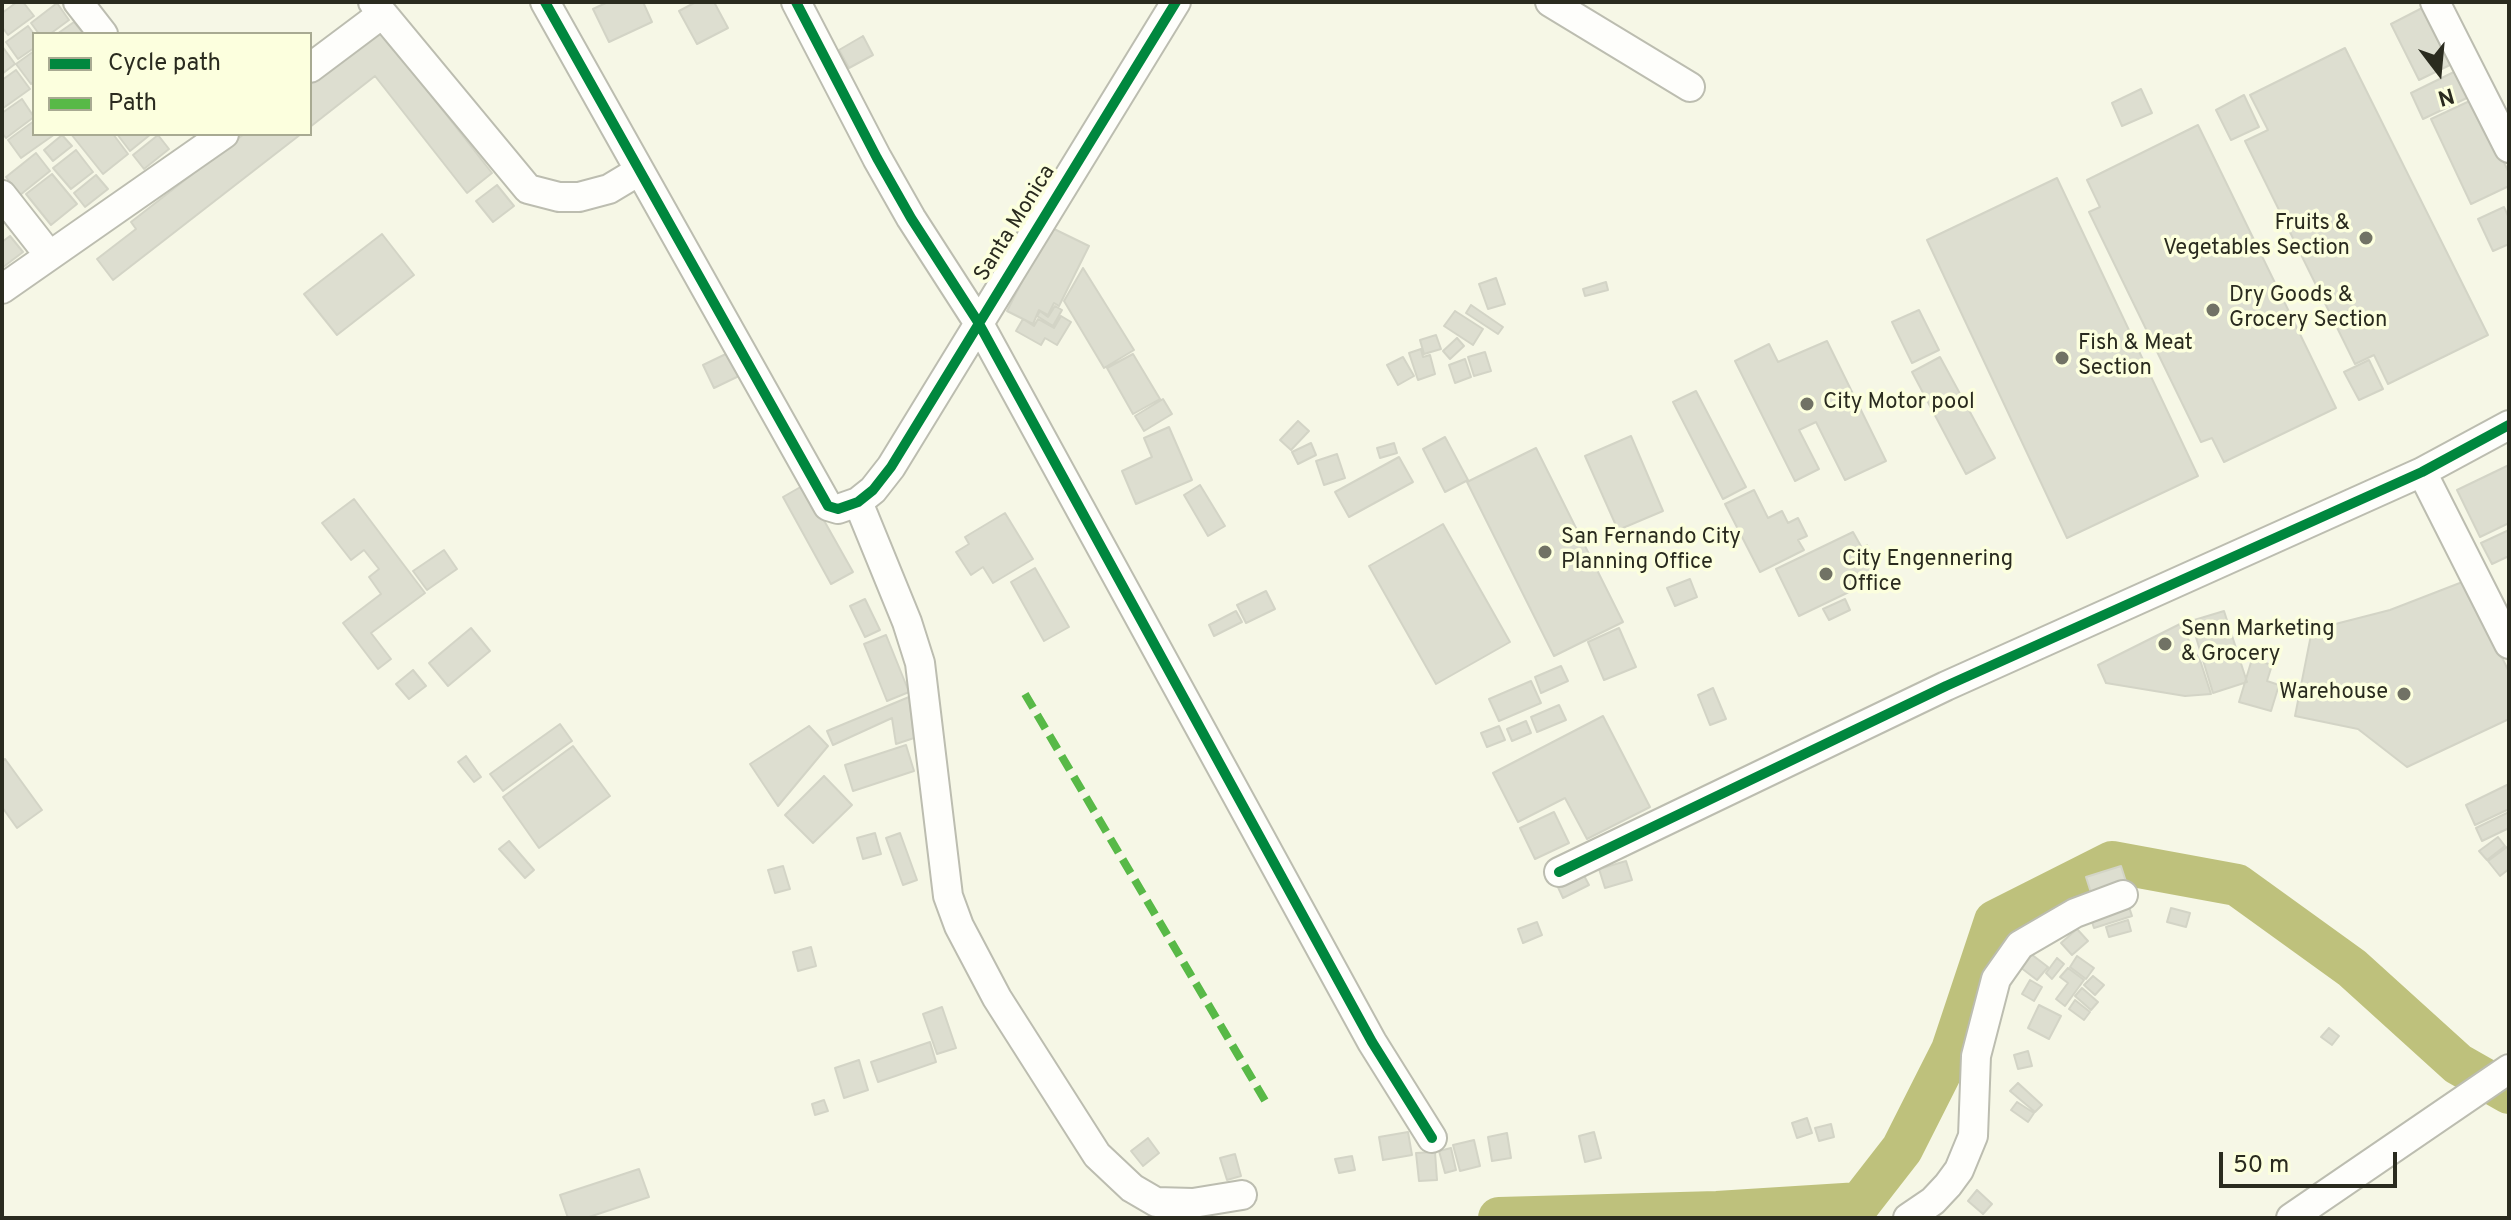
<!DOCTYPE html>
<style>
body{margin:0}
#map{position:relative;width:2511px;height:1220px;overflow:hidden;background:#f6f7e6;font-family:Overpass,sans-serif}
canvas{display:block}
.frame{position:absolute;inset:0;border:4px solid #2a2b1f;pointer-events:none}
.legend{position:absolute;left:32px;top:32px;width:280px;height:104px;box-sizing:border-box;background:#fcffde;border:2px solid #a8aa92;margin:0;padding:10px 14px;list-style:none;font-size:24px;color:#2a2b1f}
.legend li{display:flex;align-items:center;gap:16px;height:40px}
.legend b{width:40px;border:2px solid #a8aa92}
.north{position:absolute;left:2399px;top:32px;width:80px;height:80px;-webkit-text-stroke:6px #fcffde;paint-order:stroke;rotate:164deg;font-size:22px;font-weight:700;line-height:32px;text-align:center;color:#2a2b1f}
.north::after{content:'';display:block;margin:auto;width:28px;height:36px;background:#2a2b1f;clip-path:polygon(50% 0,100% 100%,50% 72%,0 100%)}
.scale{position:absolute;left:2219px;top:1152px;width:178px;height:36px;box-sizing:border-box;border:4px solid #2a2b1f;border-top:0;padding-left:10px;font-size:24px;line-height:28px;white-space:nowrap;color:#2a2b1f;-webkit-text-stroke:6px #fcffde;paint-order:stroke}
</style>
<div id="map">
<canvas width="2511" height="1220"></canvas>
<div class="frame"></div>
<ul class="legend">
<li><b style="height:10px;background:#00873e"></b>Cycle path</li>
<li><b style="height:10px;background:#58b947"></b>Path</li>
</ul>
<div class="north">N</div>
<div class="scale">50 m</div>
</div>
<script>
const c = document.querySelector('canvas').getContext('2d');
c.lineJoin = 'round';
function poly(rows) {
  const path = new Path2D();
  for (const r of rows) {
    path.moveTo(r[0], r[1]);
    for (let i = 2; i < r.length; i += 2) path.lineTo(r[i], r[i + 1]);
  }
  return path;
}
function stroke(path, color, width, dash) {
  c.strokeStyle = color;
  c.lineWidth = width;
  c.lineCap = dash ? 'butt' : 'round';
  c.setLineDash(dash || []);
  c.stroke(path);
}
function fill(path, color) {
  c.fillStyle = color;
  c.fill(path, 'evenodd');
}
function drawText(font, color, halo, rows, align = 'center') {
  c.font = font + ' Overpass,sans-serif';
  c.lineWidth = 7;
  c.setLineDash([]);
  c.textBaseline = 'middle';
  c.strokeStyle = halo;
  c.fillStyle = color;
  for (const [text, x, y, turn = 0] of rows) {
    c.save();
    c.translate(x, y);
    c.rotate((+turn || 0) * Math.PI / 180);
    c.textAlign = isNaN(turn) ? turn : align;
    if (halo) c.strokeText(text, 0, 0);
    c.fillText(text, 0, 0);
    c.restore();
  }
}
const river = poly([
 [1499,1218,1717,1212,1860,1203,1902,1149,1952,1050,1995,921,2112,862,2237,885,2352,968,2458,1064,2509,1093]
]);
const building = poly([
 [17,2,23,2,34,16,8,35,2,27,2,13,17,2],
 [608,2,643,2,652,22,609,42,593,9,608,2],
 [696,2,714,2,728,28,697,44,679,11,696,2],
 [57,3,69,20,50,34,39,34,31,23,57,3],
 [2426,6,2454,63,2419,80,2391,24,2426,6],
 [74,22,84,34,57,34,74,22],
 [28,26,34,34,34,48,18,59,6,42,28,26],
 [379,29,492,173,467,193,375,76,310,127,310,82,379,29],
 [863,36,873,55,849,68,839,50,863,36],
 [2,46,15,64,2,74,2,46],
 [2345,48,2488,335,2388,384,2374,355,2355,364,2245,141,2268,130,2250,95,2345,48],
 [34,51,34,81,31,84,16,64,34,51],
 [16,70,30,89,2,109,2,80,16,70],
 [2458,70,2471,96,2423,119,2411,93,2458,70],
 [2141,89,2152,113,2122,126,2112,103,2141,89],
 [2244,95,2259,127,2231,140,2216,110,2244,95],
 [22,99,34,117,6,138,2,133,2,113,22,99],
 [2474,99,2509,173,2509,186,2471,204,2431,119,2474,99],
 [34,121,34,134,55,134,21,158,8,140,34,121],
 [2198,125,2336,408,2224,462,2212,438,2201,442,2089,212,2100,207,2087,180,2198,125],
 [71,134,113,134,128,154,103,174,71,134],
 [117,134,151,134,130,151,117,134],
 [244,134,301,134,113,280,97,259,136,229,131,222,244,134],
 [62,135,72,146,53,161,44,150,62,135],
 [158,135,169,149,144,169,133,155,158,135],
 [76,150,93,172,71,189,53,168,76,150],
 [36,153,50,171,20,195,6,177,36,153],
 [52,174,77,204,51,225,26,194,52,174],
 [96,175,108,189,85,207,74,193,96,175],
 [2057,178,2198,476,2067,538,1927,240,2057,178],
 [497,185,514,206,493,222,476,201,497,185],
 [2504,207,2509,218,2509,244,2493,251,2478,219,2504,207],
 [1050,227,1089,246,1059,306,1054,303,1048,315,1039,310,1033,324,1007,311,1050,227],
 [382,234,414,275,337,335,304,294,382,234],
 [10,236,23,252,2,268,2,242,10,236],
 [1083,268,1134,350,1104,368,1064,301,1083,268],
 [1496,278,1505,304,1488,309,1479,284,1496,278],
 [1606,282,1608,290,1585,296,1583,289,1606,282],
 [1471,305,1503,327,1498,334,1466,313,1471,305],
 [1055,306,1062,310,1053,326,1037,316,1040,311,1048,317,1055,306],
 [1919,310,1939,350,1912,363,1892,322,1919,310],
 [1455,311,1483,329,1473,345,1444,326,1455,311],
 [1061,316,1071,322,1057,345,1045,338,1041,345,1016,331,1023,319,1034,326,1038,319,1054,328,1061,316],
 [1436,335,1441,349,1424,354,1420,340,1436,335],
 [1457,338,1464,346,1450,359,1443,351,1457,338],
 [1827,341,1886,461,1845,480,1816,422,1799,430,1819,469,1795,481,1735,361,1769,344,1778,362,1827,341],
 [1421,349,1423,357,1430,355,1435,374,1418,380,1409,353,1421,349],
 [730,352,741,375,714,388,703,365,730,352],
 [1485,352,1491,371,1474,376,1468,357,1485,352],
 [1133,354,1160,399,1133,414,1107,368,1133,354],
 [1403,357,1414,376,1398,385,1387,365,1403,357],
 [1940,357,1995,458,1966,474,1912,372,1940,357],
 [1465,359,1471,377,1455,383,1449,365,1465,359],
 [2369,360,2383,389,2359,400,2344,372,2369,360],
 [1696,391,1746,487,1723,499,1673,402,1696,391],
 [1163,399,1172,414,1144,431,1135,416,1163,399],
 [1298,421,1309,431,1291,450,1280,440,1298,421],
 [1169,427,1192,480,1136,504,1122,471,1152,457,1144,438,1169,427],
 [1631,436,1663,511,1618,530,1585,456,1631,436],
 [1445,437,1468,480,1445,492,1423,449,1445,437],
 [1311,443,1316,455,1298,464,1292,452,1311,443],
 [1394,443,1397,453,1380,458,1377,448,1394,443],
 [1536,448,1623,622,1554,656,1467,482,1536,448],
 [1337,454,1345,478,1324,485,1316,461,1337,454],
 [1399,457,1413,482,1349,517,1335,492,1399,457],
 [2509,465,2509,523,2480,537,2457,490,2509,465],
 [804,485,853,572,831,584,783,497,804,485],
 [1200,485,1225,526,1208,536,1184,495,1200,485],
 [1754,490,1768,518,1782,511,1788,523,1798,518,1807,536,1798,540,1804,550,1760,572,1725,504,1754,490],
 [354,499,425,593,371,633,391,659,378,669,343,623,381,594,369,577,379,569,364,550,351,560,322,523,354,499],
 [1005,513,1033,559,993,583,983,567,971,575,956,552,969,544,965,537,1005,513],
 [1443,524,1510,642,1436,684,1369,566,1443,524],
 [2509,530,2509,556,2492,564,2481,543,2509,530],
 [1853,532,1862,548,1867,545,1873,557,1867,560,1876,579,1799,616,1776,569,1853,532],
 [444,550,457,569,427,590,413,571,444,550],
 [1035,568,1069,627,1044,641,1011,582,1035,568],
 [1690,579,1697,597,1675,606,1667,588,1690,579],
 [2465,581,2509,672,2509,719,2407,767,2358,729,2295,716,2312,630,2390,610,2465,581],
 [1266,591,1275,609,1246,623,1237,605,1266,591],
 [865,599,880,630,865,637,850,606,865,599],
 [1845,599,1850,610,1829,620,1823,609,1845,599],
 [1236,611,1242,622,1214,636,1209,625,1236,611],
 [2224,611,2247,682,2213,693,2191,621,2224,611],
 [2180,624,2201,663,2211,694,2185,696,2106,683,2098,665,2180,624],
 [471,628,490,651,448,686,429,663,471,628],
 [1619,628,1636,667,1604,680,1588,642,1619,628],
 [886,635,909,692,887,701,864,644,886,635],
 [2252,659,2272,665,2267,681,2279,685,2271,711,2239,702,2252,659],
 [1561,666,1568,681,1541,693,1535,677,1561,666],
 [413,670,426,686,409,699,396,684,413,670],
 [1531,681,1541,703,1499,721,1489,699,1531,681],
 [1713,688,1726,719,1710,725,1698,695,1713,688],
 [909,697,914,738,896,744,892,718,833,745,827,731,909,697],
 [1559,705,1566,720,1537,732,1531,717,1559,705],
 [1603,716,1650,807,1587,839,1565,798,1518,822,1493,773,1603,716],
 [1526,721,1531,733,1512,741,1507,729,1526,721],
 [560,724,572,741,503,791,490,774,560,724],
 [809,726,828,746,778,806,750,764,809,726],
 [1499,726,1505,740,1487,747,1481,733,1499,726],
 [906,745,914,771,853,791,845,765,906,745],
 [573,746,610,796,539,848,503,797,573,746],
 [466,756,481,777,474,782,458,762,466,756],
 [5,759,42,810,17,828,2,807,2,762,5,759],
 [824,776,852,805,813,843,785,815,824,776],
 [2509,784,2509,809,2475,825,2466,805,2509,784],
 [1554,812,1569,843,1535,859,1520,828,1554,812],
 [2509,812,2509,828,2482,841,2476,828,2509,812],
 [875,833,881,854,863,859,857,838,875,833],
 [900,833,917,880,903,885,886,838,900,833],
 [2498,837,2505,846,2487,860,2479,851,2498,837],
 [509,841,534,870,525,878,499,849,509,841],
 [2507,847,2509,850,2509,869,2500,876,2488,861,2507,847],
 [1626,861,1632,880,1605,888,1599,869,1626,861],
 [783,866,790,889,775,893,768,870,783,866],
 [2121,866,2128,888,2093,899,2086,877,2121,866],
 [1581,870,1589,885,1563,898,1556,883,1581,870],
 [2127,901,2132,916,2094,928,2089,913,2127,901],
 [2171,908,2190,913,2186,927,2167,922,2171,908],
 [2128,920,2131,931,2109,937,2106,927,2128,920],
 [1537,922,1542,935,1523,943,1518,929,1537,922],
 [2077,929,2088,941,2072,955,2061,943,2077,929],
 [811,947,816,966,798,971,793,952,811,947],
 [2031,954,2048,967,2037,980,2020,967,2031,954],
 [2077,956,2094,968,2086,979,2070,967,2077,956],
 [2057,958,2064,964,2052,979,2046,973,2057,958],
 [2068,968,2084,980,2065,1006,2056,999,2068,983,2060,977,2068,968],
 [2093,976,2104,985,2095,995,2084,985,2093,976],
 [2030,980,2042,987,2034,1001,2022,994,2030,980],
 [2082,988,2098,1002,2091,1010,2075,996,2082,988],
 [2075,1000,2090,1012,2084,1020,2069,1009,2075,1000],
 [2039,1005,2061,1016,2049,1039,2028,1028,2039,1005],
 [942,1007,956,1048,937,1054,923,1014,942,1007],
 [2329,1028,2339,1036,2332,1045,2321,1037,2329,1028],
 [930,1042,936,1062,878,1082,871,1062,930,1042],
 [2028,1051,2032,1066,2018,1069,2014,1055,2028,1051],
 [859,1060,868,1090,844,1098,835,1068,859,1060],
 [2018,1083,2042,1105,2035,1112,2010,1091,2018,1083],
 [824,1100,828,1111,815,1115,812,1104,824,1100],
 [2017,1102,2034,1113,2028,1122,2011,1110,2017,1102],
 [1807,1118,1812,1133,1797,1138,1792,1123,1807,1118],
 [1831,1124,1834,1137,1819,1141,1815,1128,1831,1124],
 [1408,1132,1412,1155,1383,1160,1379,1137,1408,1132],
 [1594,1132,1601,1158,1585,1162,1579,1136,1594,1132],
 [1507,1133,1511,1158,1492,1161,1488,1137,1507,1133],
 [1148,1138,1159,1153,1143,1166,1131,1151,1148,1138],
 [1474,1140,1480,1166,1460,1171,1453,1145,1474,1140],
 [1451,1148,1456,1170,1445,1173,1439,1151,1451,1148],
 [1435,1152,1437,1180,1419,1181,1416,1153,1435,1152],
 [1235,1154,1241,1176,1227,1180,1220,1158,1235,1154],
 [1352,1156,1355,1170,1339,1173,1335,1159,1352,1156],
 [639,1169,649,1197,586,1218,568,1218,560,1195,639,1169],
 [1977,1190,1992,1204,1983,1214,1968,1201,1977,1190]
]);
const minor = poly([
 [78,2,103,34],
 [373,2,528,189,559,197,579,197,609,189,639,171],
 [545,2,828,506,838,509,858,502,873,490,891,467,1176,2],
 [796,2,877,158,911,218,978,322,1372,1042,1432,1138],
 [1550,2,1690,87],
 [2435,2,2509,148],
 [310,68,382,14],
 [2,195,49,255],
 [2,289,224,134],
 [2422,472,2509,644],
 [858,502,907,622,920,663,948,896,959,926,997,998,1097,1155,1132,1188,1156,1202,1193,1203,1242,1195],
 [1559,872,1946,686,2422,472,2509,425],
 [1908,1218,1933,1201,1948,1185,1959,1170,1973,1136,1976,1056,1996,979,2020,945,2075,913,2123,895],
 [2291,1218,2509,1069]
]);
const quiet = poly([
 [1025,694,1267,1104]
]);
const cycleway = poly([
 [545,2,828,506,838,509,858,502,873,490,891,467,1176,2],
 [796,2,877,158,911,218,978,322,1372,1042,1432,1138],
 [1559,872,1946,686,2422,472,2509,425]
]);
const markers = [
 [2366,238,8,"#717265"],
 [2213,310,8,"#717265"],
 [2062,358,8,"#717265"],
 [1807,404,8,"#717265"],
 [1545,552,8,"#717265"],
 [1826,574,8,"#717265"],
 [2165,644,8,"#717265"],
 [2404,694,8,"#717265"]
];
const streetNames = [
 ["Santa Monica",1016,224,-58]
];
const poiNames = [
 ["Fruits &",2350,225,"right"],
 ["Vegetables Section",2350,250,"right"],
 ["Dry Goods &",2229,297],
 ["Grocery Section",2229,322],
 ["Fish & Meat",2078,345],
 ["Section",2078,370],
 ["City Motor pool",1823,404],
 ["San Fernando City",1561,539],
 ["Planning Office",1561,564],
 ["City Engennering",1842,561],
 ["Office",1842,586],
 ["Senn Marketing",2181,631],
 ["& Grocery",2181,656],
 ["Warehouse",2388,694,"right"]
];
stroke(river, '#bec17c', 42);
fill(building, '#ddded0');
stroke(building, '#d3d4c6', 2);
stroke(minor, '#bcbdb0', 32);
stroke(minor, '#fefefb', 28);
stroke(quiet, '#58b947', 8, [16, 8]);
stroke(cycleway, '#00873e', 10);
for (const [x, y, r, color] of markers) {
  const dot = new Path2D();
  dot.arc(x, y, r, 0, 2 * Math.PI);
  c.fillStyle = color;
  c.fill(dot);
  stroke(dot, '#fcffde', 3);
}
drawText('22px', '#2a2b1f', '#fcffde', streetNames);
drawText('22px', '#2a2b1f', '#fcffde', poiNames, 'left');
</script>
